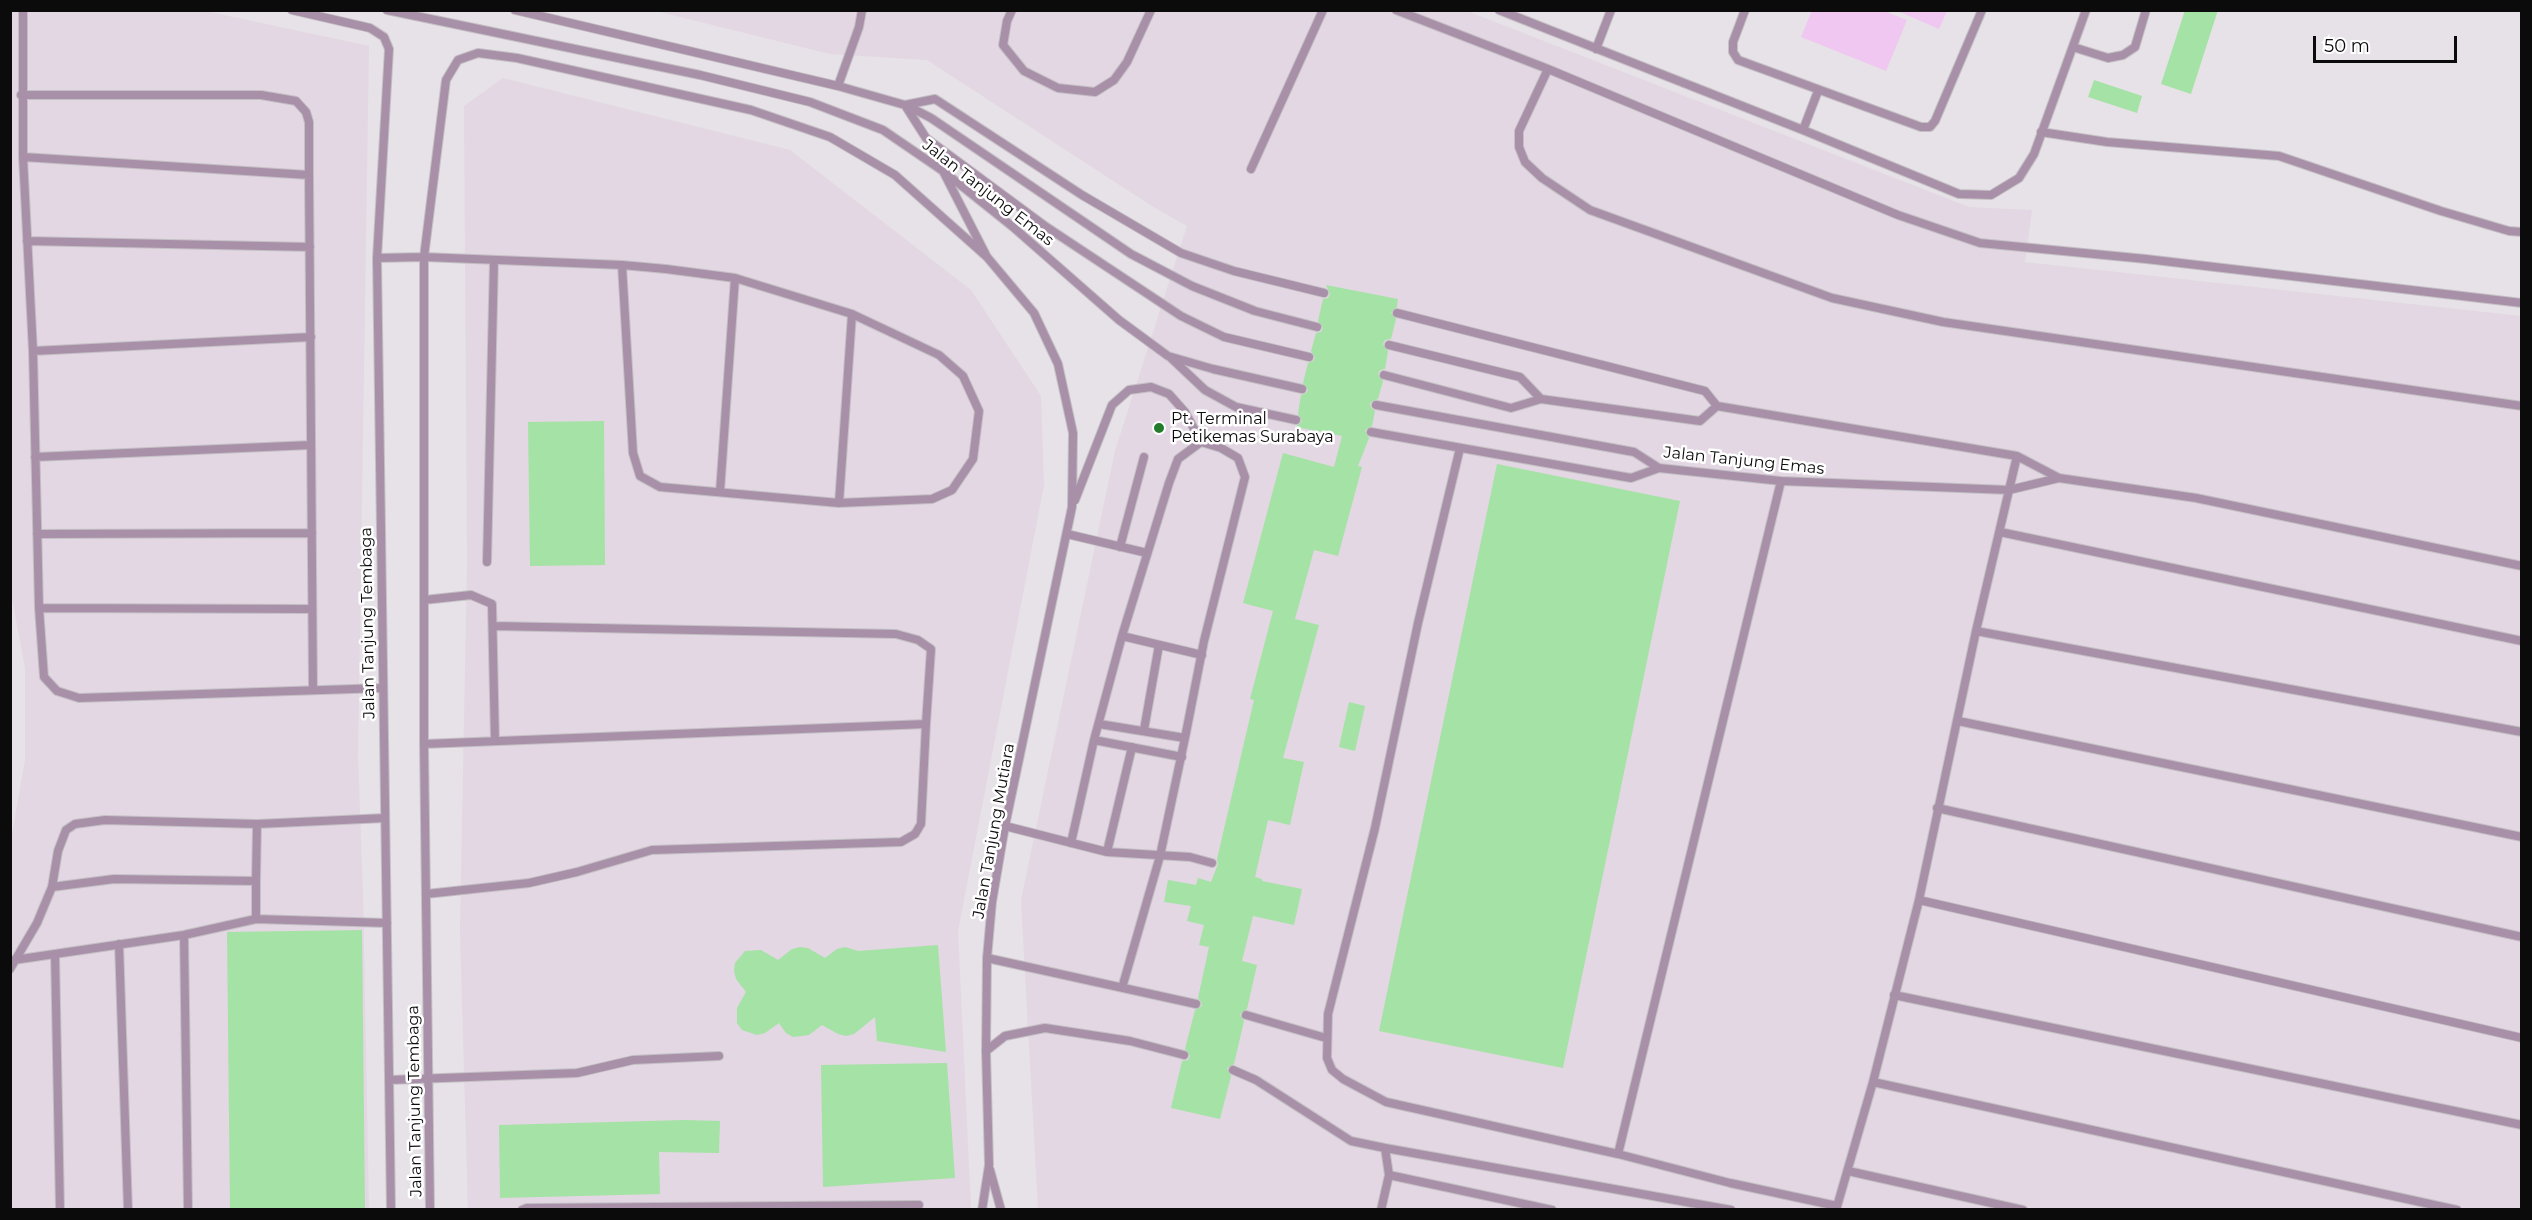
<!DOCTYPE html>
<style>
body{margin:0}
#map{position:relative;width:2532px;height:1220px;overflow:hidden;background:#e7e2e7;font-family:Montserrat,sans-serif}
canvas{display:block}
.frame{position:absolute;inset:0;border:12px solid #0c0b0c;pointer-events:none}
.scale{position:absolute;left:2313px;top:36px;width:144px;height:27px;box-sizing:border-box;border:3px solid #0c0b0c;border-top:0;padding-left:8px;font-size:18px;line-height:21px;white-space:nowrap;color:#0c0b0c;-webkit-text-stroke:4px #fff;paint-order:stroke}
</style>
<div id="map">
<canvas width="2532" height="1220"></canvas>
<div class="frame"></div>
<div class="scale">50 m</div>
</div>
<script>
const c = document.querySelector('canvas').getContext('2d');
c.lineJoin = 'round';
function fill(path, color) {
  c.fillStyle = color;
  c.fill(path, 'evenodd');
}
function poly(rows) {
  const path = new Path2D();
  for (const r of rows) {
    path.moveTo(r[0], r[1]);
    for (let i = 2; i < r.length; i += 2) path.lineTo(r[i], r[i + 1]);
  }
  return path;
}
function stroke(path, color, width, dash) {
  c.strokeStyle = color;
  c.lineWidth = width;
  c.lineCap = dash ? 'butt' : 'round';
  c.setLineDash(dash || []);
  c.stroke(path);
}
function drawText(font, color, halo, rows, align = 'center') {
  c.font = font + ' Montserrat,sans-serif';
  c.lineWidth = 5;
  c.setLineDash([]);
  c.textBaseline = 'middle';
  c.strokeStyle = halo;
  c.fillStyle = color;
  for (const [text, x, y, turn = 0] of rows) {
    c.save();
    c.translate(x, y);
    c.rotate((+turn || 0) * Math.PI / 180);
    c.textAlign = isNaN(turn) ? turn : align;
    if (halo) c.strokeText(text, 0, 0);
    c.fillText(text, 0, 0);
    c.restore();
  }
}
const built = poly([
 [10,11,205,11,369,46,358,755,363,895,369,1209,11,1209,10,846,25,760,25,668,10,588],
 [656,11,1467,11,1969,207,2032,210,2025,262,2521,316,2521,1209,1038,1209,1021,900,1115,451,1187,226,1155,208,927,60,830,54],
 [503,78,790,150,971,290,1041,396,1044,485,958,931,971,1209,468,1209,460,932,467,563,464,106]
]);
const green = poly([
 [1812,10,1884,11,1907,20,1886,71,1801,37],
 [1895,10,1947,10,1947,11,1939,29]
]);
const building = poly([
 [2185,10,2218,10,2191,94,2161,84],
 [2094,80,2142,96,2137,113,2088,97],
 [1326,285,1398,299,1397,307,1391,312,1396,319,1391,339,1385,340,1383,344,1388,351,1385,369,1380,370,1378,374,1383,381,1378,399,1370,403,1371,408,1375,411,1372,426,1365,430,1369,438,1358,466,1362,467,1338,556,1314,550,1295,619,1319,625,1283,758,1304,762,1290,825,1268,820,1255,877,1262,879,1262,881,1302,889,1294,925,1253,916,1242,961,1257,965,1247,1009,1240,1014,1244,1021,1234,1064,1227,1068,1231,1076,1220,1119,1171,1108,1182,1061,1188,1060,1190,1056,1185,1049,1195,1010,1202,1006,1201,1002,1198,998,1209,947,1199,945,1204,925,1187,921,1191,906,1164,902,1168,880,1196,885,1198,878,1211,882,1218,864,1217,859,1254,700,1250,699,1273,611,1243,603,1283,453,1334,467,1342,436,1296,427,1302,421,1298,414,1301,395,1306,393,1308,390,1303,383,1308,363,1313,361,1315,358,1311,351,1316,333,1321,332,1323,328,1318,321,1323,299,1328,298,1330,294],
 [604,421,605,565,530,566,528,422],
 [1497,464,1680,501,1563,1068,1379,1031],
 [1349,702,1365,706,1355,751,1339,747],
 [362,930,365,1209,230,1209,227,932],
 [938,945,946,1052,877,1041,875,1017,854,1034,846,1036,838,1034,822,1025,809,1035,793,1037,786,1033,779,1023,765,1033,757,1035,742,1030,737,1023,737,1008,746,992,736,979,734,971,735,963,745,951,761,950,778,960,792,949,800,947,808,948,825,958,837,949,845,947,858,951],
 [947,1063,955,1178,823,1187,821,1065],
 [685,1120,720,1121,719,1153,659,1152,660,1194,500,1198,499,1125]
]);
const service = poly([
 [23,10,23,157,33,351,39,608,44,677,57,691,79,698,383,688],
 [292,10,370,28,384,37,389,49,377,258,391,1210],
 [387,10,700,75,810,102,883,130,943,171,1013,227,1119,320,1168,356,1213,369,1302,389],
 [515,10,838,86,905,105,926,138,1045,226,1181,316,1224,337,1309,357],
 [1012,10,1007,21,1003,45,1024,71,1058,88,1095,92,1114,80,1127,62,1151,10],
 [1396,10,1548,69,1898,215,1980,243,2146,259,2522,303],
 [1499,10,1803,130,1959,194,1991,195,2019,178,2034,154,2086,10],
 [1745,10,1733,42,1733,52,1738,60,1921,127,1930,127,1935,121,1982,10],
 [2073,47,2108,58,2123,55,2135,47,2146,10],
 [1596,49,1611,10],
 [1548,69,1519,131,1519,147,1525,162,1542,178,1590,210,1832,298,1943,322,2522,406],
 [838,86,859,27,862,10],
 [21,95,261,95,296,101,306,112,309,122,309,175,313,690],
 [905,105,935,99,1082,195,1181,253,1234,271,1324,293],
 [906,105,931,118,1131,254,1192,286,1255,311,1317,327],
 [1803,130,1818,91],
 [2041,132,2107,142,2279,156,2441,211,2509,231,2522,232],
 [23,157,309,175],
 [1251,169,1323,10],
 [943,171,987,257,1034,313,1058,364,1073,433,1072,507,1005,826,992,902,987,958,986,1051,989,1165,982,1210],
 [27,241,310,247],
 [377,258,424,257,622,265,666,269,735,278,852,314,939,355,963,376,979,411,973,459,952,490,932,499,839,503,660,487,640,476,633,453,622,265],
 [1397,313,1705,391,1717,406,2017,456,2059,478,2196,498,2522,566],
 [1389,345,1520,377,1541,399,1700,421,1717,406],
 [33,351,311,337],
 [1170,357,1205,390,1236,407,1296,420],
 [1384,375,1511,408,1541,399],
 [1376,405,1634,452,1659,468,1781,481,2009,490,2059,478],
 [1371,432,1631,478,1659,468],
 [1460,448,1418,623,1375,828,1328,1014,1327,1058,1332,1070,1343,1079,1386,1102,1618,1154,1730,1183,1837,1206],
 [35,457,311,445],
 [720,492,735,278],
 [1075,500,1112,405,1129,390,1151,387,1169,394,1185,412,1201,442],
 [839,503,852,314],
 [2000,532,2522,641],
 [37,534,312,533],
 [1067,534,1147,553],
 [1120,547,1144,457],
 [487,562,494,260],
 [424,600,471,595,492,604,495,741],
 [39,608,312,609],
 [1976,631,2522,732],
 [1122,636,1202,655],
 [1958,721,2522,837],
 [1144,730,1159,645],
 [1094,740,1182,757],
 [424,744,926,724,931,649,918,640,896,634,493,626],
 [1937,808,2522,937],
 [257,824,385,818],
 [1005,826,1107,852,1190,857,1212,863],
 [1071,843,1094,740,1122,636,1169,483,1178,459,1201,442,1221,448,1238,458,1245,477,1204,641,1185,738,1099,724],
 [1107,852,1132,747],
 [52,887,58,851,66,830,75,824,105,820,257,824,256,881],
 [426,894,529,883,577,872,652,850,901,842,915,834,921,824,926,724],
 [1919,900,2522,1038],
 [184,935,188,1210],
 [119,944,128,1210],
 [55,954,60,1210],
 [987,958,1196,1004],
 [14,960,184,935,256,919,387,923],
 [10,969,37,923,52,887,114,879,256,881,256,919],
 [1122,988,1160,856,1185,738],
 [1894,995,2522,1125],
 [1246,1015,1326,1038],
 [986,1051,1005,1036,1045,1028,1130,1041,1184,1055],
 [1233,1070,1256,1080,1351,1141,1385,1148],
 [389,1080,577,1073,633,1060,719,1056],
 [1873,1082,2457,1210],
 [1618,1154,1781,481],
 [990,1170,1001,1210],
 [1848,1171,2023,1210],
 [1389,1175,1552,1210],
 [430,1210,424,744,424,257,446,80,458,60,478,53,517,58,751,110,830,137,895,175,987,257],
 [522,1210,527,1208,919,1205],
 [1381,1210,1389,1175,1385,1148,1731,1210],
 [1836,1210,1873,1082,1919,900,1976,631,2017,456]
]);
const markers = [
 [1159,428,6,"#227c2b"]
];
const streetNames = [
 ["Jalan Tanjung Emas",988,193,38],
 ["Jalan Tanjung Emas",1744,461,6],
 ["Jalan Tanjung Tembaga",368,623,-91],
 ["Jalan Tanjung Mutiara",994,831,-80],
 ["Jalan Tanjung Tembaga",415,1101,-91]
];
const poiNames = [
 ["Pt. Terminal",1171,419],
 ["Petikemas Surabaya",1171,437]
];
fill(built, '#e2d7e2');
fill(green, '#f0c7f0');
fill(building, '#a5e2a5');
stroke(service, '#c4c0c4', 10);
stroke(service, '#a990a9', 8);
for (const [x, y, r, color] of markers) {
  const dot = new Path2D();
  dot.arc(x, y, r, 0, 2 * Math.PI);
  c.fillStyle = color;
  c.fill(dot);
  stroke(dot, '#fff', 2);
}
drawText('16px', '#0c0b0c', '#fff', streetNames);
drawText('16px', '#0c0b0c', '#fff', poiNames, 'left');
</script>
